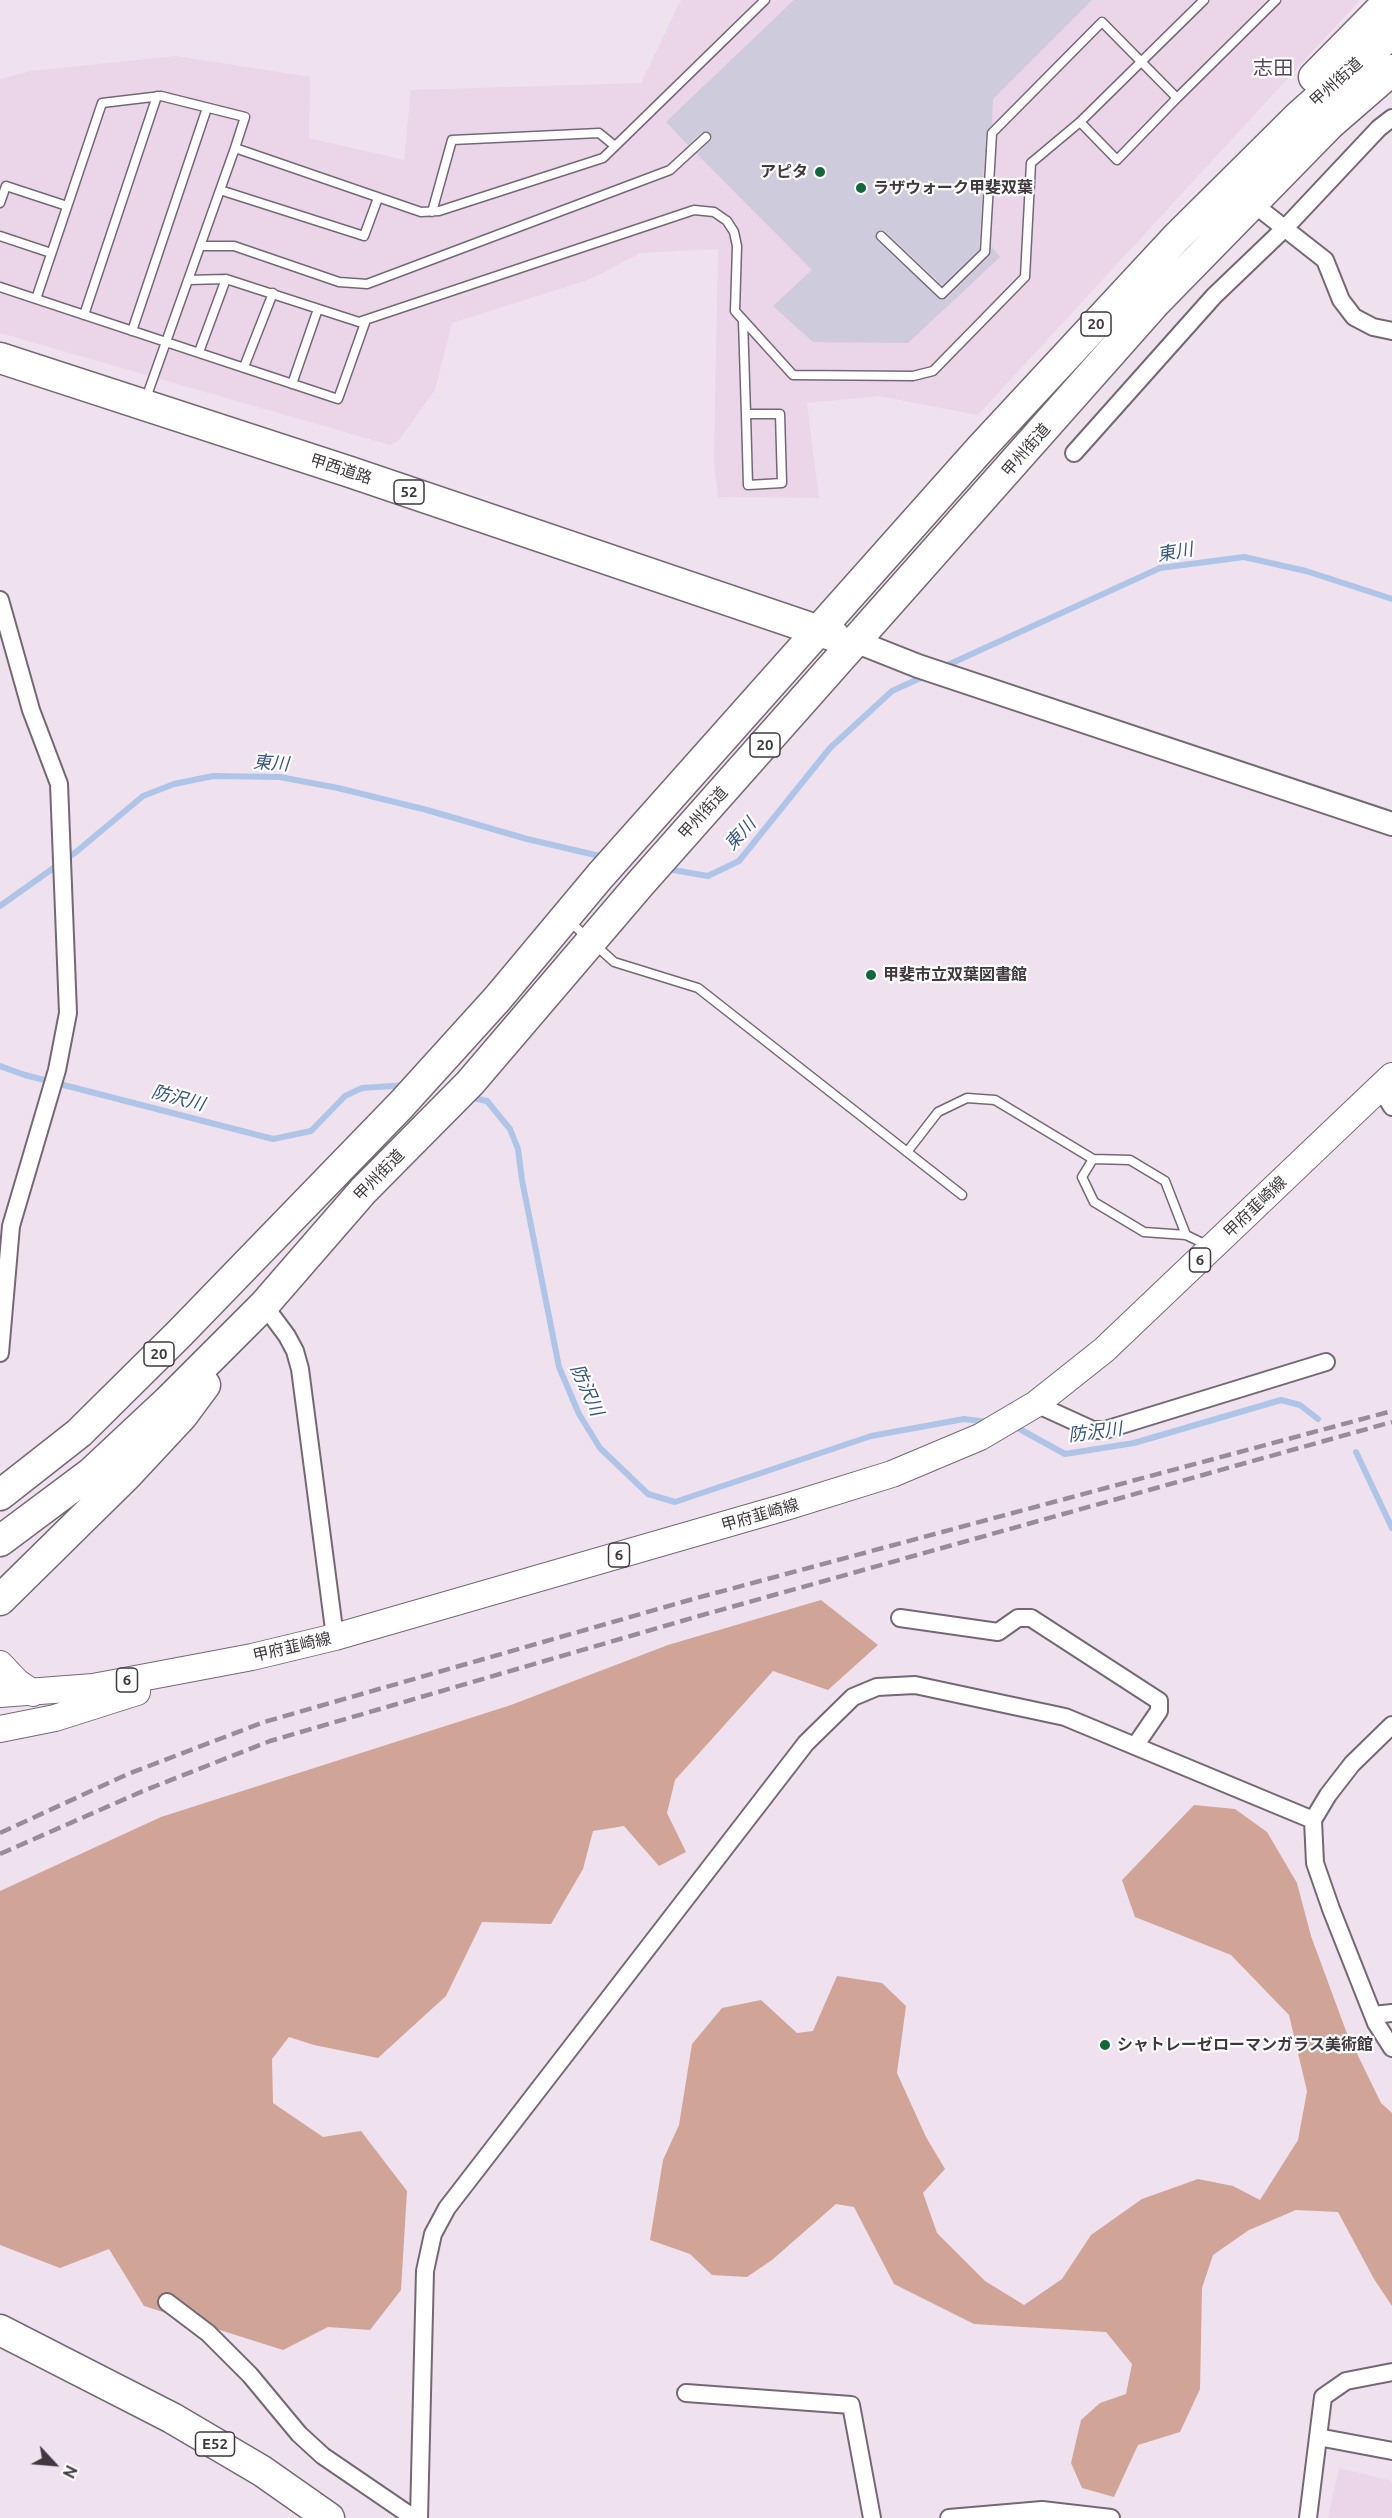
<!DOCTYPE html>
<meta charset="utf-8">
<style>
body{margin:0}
#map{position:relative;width:1392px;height:2518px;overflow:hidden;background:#f0e1ef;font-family:Ubuntu,sans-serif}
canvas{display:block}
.north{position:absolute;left:24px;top:2434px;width:60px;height:60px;-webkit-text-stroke:4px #fff;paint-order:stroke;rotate:116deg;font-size:16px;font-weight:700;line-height:24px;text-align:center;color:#3f393e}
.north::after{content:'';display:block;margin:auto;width:21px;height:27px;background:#3f393e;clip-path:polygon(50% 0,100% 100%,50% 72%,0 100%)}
</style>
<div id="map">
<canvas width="1392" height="2518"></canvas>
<div class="north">N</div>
</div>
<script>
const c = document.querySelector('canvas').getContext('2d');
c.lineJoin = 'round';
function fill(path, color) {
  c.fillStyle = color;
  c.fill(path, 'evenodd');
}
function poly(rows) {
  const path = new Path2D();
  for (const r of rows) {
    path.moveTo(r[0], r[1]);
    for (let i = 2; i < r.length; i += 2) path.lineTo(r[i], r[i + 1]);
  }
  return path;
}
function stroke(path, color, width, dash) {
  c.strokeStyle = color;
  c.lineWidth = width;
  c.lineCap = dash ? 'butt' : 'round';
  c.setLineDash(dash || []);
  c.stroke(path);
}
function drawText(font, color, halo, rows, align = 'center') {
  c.font = font + ' Ubuntu,"Noto Sans JP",sans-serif';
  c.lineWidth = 4.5;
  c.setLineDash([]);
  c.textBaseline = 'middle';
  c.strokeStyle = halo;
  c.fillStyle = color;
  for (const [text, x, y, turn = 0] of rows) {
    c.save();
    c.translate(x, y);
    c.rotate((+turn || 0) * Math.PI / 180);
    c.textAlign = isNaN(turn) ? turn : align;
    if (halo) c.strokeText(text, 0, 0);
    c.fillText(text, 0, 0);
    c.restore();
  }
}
const built = poly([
 [681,0,1360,0,978,415,879,396,807,403,819,498,718,497,714,462,718,249,640,253,591,279,452,323,435,390,399,440,390,445,0,333,0,79,31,71,176,56,310,77,309,138,404,160,411,90,641,83],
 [1339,2468,1392,2481,1392,2518,1328,2518]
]);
const forest = poly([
 [821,1600,878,1645,828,1690,773,1671,675,1780,667,1813,686,1852,659,1866,624,1826,593,1831,583,1869,551,1924,482,1922,446,1996,378,2058,314,2045,289,2037,272,2059,273,2103,323,2137,361,2131,407,2191,401,2290,370,2330,328,2327,283,2350,144,2306,109,2249,60,2268,0,2245,0,1891,161,1817,511,1705,668,1645],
 [1194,1805,1235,1809,1267,1832,1297,1883,1311,1936,1346,2031,1381,2103,1392,2113,1392,2306,1374,2279,1338,2212,1296,2210,1249,2230,1213,2255,1202,2288,1200,2389,1180,2432,1138,2445,1114,2497,1082,2488,1071,2463,1081,2420,1100,2403,1126,2394,1132,2364,1106,2332,974,2324,894,2284,854,2207,836,2204,772,2260,747,2277,712,2275,690,2254,650,2240,663,2160,679,2125,692,2044,722,2008,761,2000,797,2033,813,2031,837,1976,882,1983,906,2006,897,2073,926,2137,945,2169,923,2193,937,2233,985,2281,1024,2305,1062,2279,1091,2235,1142,2199,1198,2179,1233,2186,1260,2200,1298,2140,1307,2091,1289,2015,1231,1955,1135,1917,1122,1880]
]);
const stream = poly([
 [941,668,1160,568,1244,557,1306,571,1392,599],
 [667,869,708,876,739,861,830,748,892,691,927,675],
 [0,906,76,852,143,796,174,784,213,776,280,777,338,788,427,810,527,839,604,857],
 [0,1066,25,1075,273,1139,311,1131,345,1096,362,1088,408,1085],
 [468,1097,487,1101,510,1129,518,1149,522,1180,559,1367,579,1414,600,1448,648,1494,675,1502,871,1436,964,1419,989,1422],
 [1014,1426,1065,1454,1134,1443,1281,1400,1300,1405,1318,1419],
 [1356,1452,1392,1528]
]);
const building = poly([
 [794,0,1092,0,993,99,992,124,986,133,979,249,942,285,885,231,880,230,875,234,877,241,941,300,946,299,989,257,992,247,1000,257,908,343,813,342,773,306,812,270,697,154,712,139,710,132,702,132,688,145,666,122]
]);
const lane = poly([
 [1080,122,1117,160,1177,98],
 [220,190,364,236,378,198],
 [0,203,6,186,67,206],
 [432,212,452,140,599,133,615,146],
 [0,236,51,253],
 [881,236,942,294,985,252,992,133,1102,22,1177,98,1276,0],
 [200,246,234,246,339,282,367,284,670,170,706,137],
 [188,280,226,279,359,322,694,210,714,212,727,221,734,232,737,246,735,311,793,375,913,376,933,371,1025,277,1031,163,1080,122,1204,0],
 [0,287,338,399,366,320],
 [36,299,102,103,161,96,245,117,235,148],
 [84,315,157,96],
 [743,320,746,414,748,485,782,483,780,414,746,414],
 [132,331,207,108],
 [199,352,226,279],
 [244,367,273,293],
 [292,384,318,309],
 [145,401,235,148,421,212,439,211,603,158,765,0],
 [568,920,614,962,698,988,962,1195],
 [907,1152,938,1112,967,1098,995,1100,1093,1159],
 [1186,1235,1165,1181,1130,1160,1093,1159,1082,1177,1094,1202,1144,1232,1186,1235,1209,1246]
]);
const street = poly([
 [1251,202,1325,260,1341,300,1354,317,1373,327,1392,331],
 [1074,453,1214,296,1285,228,1379,128,1392,118],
 [0,600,31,710,59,784,68,1013,57,1070,11,1226,0,1353],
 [1380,1088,1392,1107],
 [264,1305,287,1336,295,1351,300,1369,335,1637],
 [1036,1404,1093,1430,1105,1430,1326,1362],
 [900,1618,998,1632,1018,1618,1031,1618,1159,1701,1159,1711,1135,1746],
 [1392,1725,1352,1764,1328,1795,1313,1820,1315,1863,1331,1909,1376,2023,1392,2048],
 [1373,2015,1392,2013],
 [167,2302,208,2333,250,2375,299,2434,323,2456,414,2518],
 [686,2393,851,2405,872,2518],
 [1318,2437,1392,2451],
 [419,2518,425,2271,433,2234,447,2208,806,1743,853,1697,877,1687,915,1685,1065,1717,1313,1820],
 [949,2518,1042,2510,1111,2518],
 [1308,2518,1323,2397,1346,2381,1392,2372]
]);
const secondary = poly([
 [855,641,918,666,1392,824]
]);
const primary = poly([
 [0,1664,17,1682,33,1693],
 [0,1694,93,1687,252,1657,335,1637,789,1506,892,1474,980,1437,1036,1404,1104,1350,1392,1076],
 [0,1729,55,1718,137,1692]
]);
const highway = poly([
 [1314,77,1390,0],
 [0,358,350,472,834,636],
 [0,1495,79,1433,180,1333,401,1105,498,998,600,876,980,449,1176,238,1299,116,1392,33],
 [0,1541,91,1473,168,1401,264,1305,363,1191,470,1083,640,884,1155,303,1330,124,1392,70],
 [0,1600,127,1475,182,1416,205,1385],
 [0,2330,172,2418,262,2471,329,2518]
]);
const rail = poly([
 [0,1833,128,1774,264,1722,693,1599,1392,1411],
 [0,1854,143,1791,270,1741,699,1616,1392,1422]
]);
const markers = [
 [820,172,6,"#13683a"],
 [861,188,6,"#13683a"],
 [871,975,6,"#13683a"],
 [1105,2045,6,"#13683a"]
];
const shields = [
 [1096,324,30],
 [409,492,30],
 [765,745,30],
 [1200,1260,21],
 [159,1354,30],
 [619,1555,21],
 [127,1680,21],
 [215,2444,39]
];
const shieldNames = [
 ["20",1096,324],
 ["52",409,492],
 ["20",765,745],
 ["6",1200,1260],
 ["20",159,1354],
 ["6",619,1555],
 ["6",127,1680],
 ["E52",215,2444]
];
const streetNames = [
 ["甲州街道",1336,82,-42],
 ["甲州街道",1026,450,-49],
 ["甲西道路",341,469,18],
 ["甲州街道",703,813,-48],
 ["甲州街道",379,1175,-46],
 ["甲府韮崎線",1255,1207,-44],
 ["甲府韮崎線",760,1515,-16],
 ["甲府韮崎線",292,1647,-13]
];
const poiNames = [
 ["アピタ",808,172,"right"],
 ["ラザウォーク甲斐双葉",873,188],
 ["甲斐市立双葉図書館",883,975],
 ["シャトレーゼローマンガラス美術館",1117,2045]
];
const waterNames = [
 ["東川",1175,552,-10],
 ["東川",271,763,4],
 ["東川",740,834,-48],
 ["防沢川",178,1098,15],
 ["防沢川",587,1390,66],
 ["防沢川",1095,1432,-7]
];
const quarterNames = [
 ["志田",1273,68]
];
fill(built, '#ead5e9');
fill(forest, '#d0a496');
stroke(stream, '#aec5e8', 6);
fill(building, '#cecbdd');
stroke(lane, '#756875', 11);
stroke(street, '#756875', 20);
stroke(secondary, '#756875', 26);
stroke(primary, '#756875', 28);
stroke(highway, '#756875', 33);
stroke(lane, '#fff', 8);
stroke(street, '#fff', 16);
stroke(secondary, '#fff', 22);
stroke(primary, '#fff', 26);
stroke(highway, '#fff', 30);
stroke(rail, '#988d97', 4.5, [12, 6]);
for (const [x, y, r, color] of markers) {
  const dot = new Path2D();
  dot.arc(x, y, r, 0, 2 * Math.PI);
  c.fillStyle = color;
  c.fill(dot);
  stroke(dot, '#fff', 2);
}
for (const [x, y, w] of shields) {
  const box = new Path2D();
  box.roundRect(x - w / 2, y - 12, w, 24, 4.5);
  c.fillStyle = '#fff';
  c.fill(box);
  stroke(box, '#3f393e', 1.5);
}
drawText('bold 15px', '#3f393e', null, shieldNames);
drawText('16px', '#3f393e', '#fff', streetNames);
drawText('bold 16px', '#3f393e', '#fff', poiNames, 'left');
drawText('italic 18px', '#375685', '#fff', waterNames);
drawText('20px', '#564955', '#fff', quarterNames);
</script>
